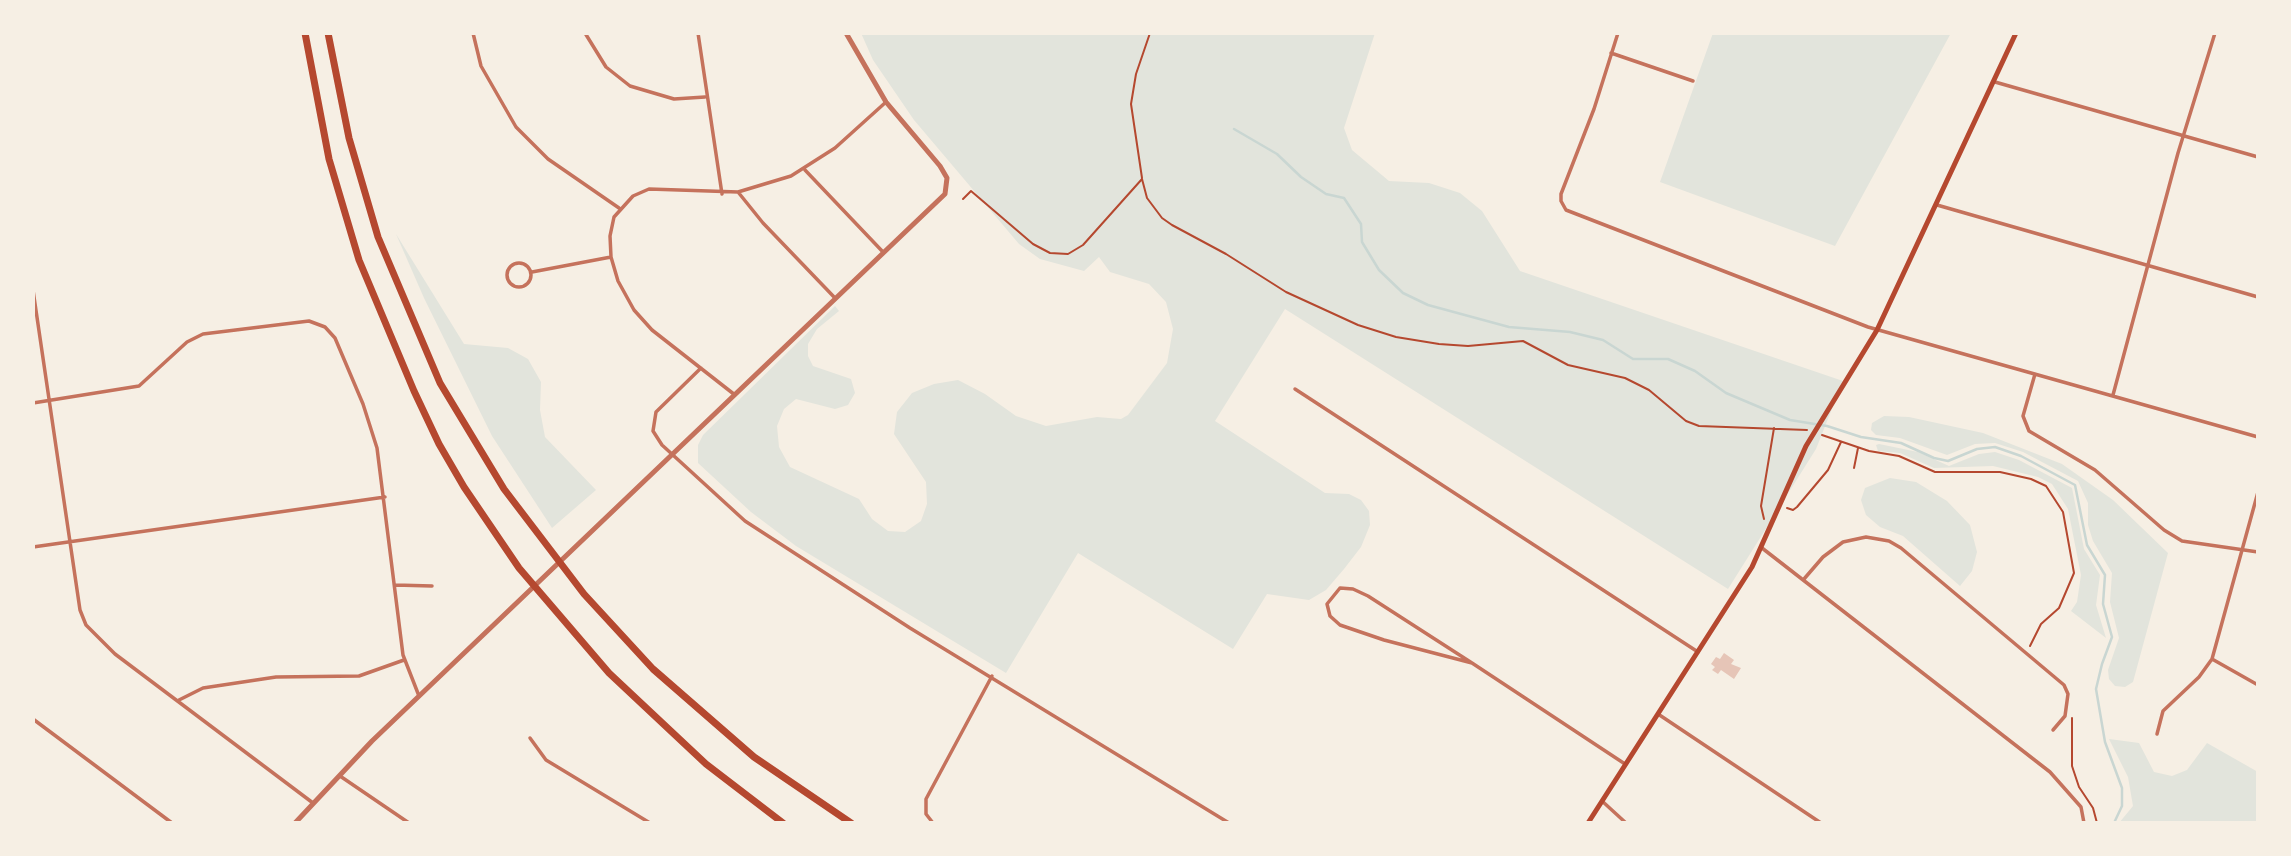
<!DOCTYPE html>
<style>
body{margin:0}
#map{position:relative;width:2291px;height:856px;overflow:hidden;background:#f6efe4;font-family:Helvetica,sans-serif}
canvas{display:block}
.frame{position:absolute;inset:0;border:35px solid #f6efe4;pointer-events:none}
</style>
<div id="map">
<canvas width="2291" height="856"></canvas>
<div class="frame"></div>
</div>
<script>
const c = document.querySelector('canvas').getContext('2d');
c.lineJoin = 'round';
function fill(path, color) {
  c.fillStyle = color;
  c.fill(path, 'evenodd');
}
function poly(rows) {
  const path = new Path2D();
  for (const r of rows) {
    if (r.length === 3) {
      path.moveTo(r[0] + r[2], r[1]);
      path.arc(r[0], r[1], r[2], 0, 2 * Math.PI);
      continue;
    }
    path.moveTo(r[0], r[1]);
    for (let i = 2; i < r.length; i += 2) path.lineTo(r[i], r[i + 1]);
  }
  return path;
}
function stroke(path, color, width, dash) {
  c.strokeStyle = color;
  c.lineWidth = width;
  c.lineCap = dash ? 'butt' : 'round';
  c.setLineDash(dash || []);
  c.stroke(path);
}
const green = poly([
 [861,33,1375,33,1344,128,1352,150,1389,181,1429,183,1460,193,1482,211,1520,271,1843,381,1816,449,1728,589,1285,309,1215,421,1325,493,1349,494,1361,500,1369,511,1370,525,1361,547,1344,569,1326,590,1309,600,1267,594,1233,649,1078,553,1006,673,796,546,751,512,698,463,698,445,703,435,835,306,839,311,817,329,808,344,808,356,813,366,851,379,855,393,848,405,835,409,796,399,784,409,777,426,779,447,790,467,859,499,872,519,888,531,905,532,921,521,927,504,926,482,894,434,897,412,912,393,934,384,958,380,985,394,1016,416,1046,426,1097,417,1121,419,1128,415,1167,363,1173,329,1166,302,1149,284,1110,272,1099,257,1084,271,1040,259,1019,244,914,120,873,60],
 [1713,33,1951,33,1835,246,1660,182],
 [396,234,464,344,508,348,528,359,541,382,540,410,545,437,596,490,552,528,492,436,424,298],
 [1884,416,1909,417,1983,433,2062,464,2113,500,2168,553,2133,682,2125,687,2115,686,2109,679,2108,670,2119,638,2110,602,2112,573,2093,541,2088,525,2088,503,2078,481,2023,452,1995,443,1975,444,1947,455,1900,438,1876,435,1871,430,1872,423],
 [1879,444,1918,452,1949,466,1979,454,1995,452,2019,460,2072,488,2084,549,2100,575,2096,605,2106,638,2071,611,2077,602,2081,575,2068,509,2052,484,2038,477,1993,466,1934,468,1900,453,1878,451,1876,445],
 [1890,478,1916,482,1947,501,1970,525,1977,552,1972,571,1960,586,1903,536,1880,527,1866,515,1861,500,1865,488],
 [2109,739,2139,743,2154,772,2172,776,2187,770,2207,743,2258,772,2258,823,2119,823,2133,806,2128,777]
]);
const stream = poly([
 [1234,129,1277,154,1301,177,1326,194,1344,198,1361,224,1362,242,1379,270,1403,293,1428,305,1509,327,1570,332,1603,340,1633,359,1668,359,1695,371,1726,393,1790,420,1827,426,1861,437,1901,443,1934,458,1948,461,1977,449,1995,447,2021,456,2075,485,2087,545,2105,575,2103,604,2112,637,2102,664,2096,689,2105,742,2122,788,2122,806,2114,823]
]);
const building = poly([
 [1724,653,1734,660,1731,664,1741,668,1734,679,1721,670,1718,674,1712,670,1715,667,1711,664,1716,657,1720,659]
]);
const path = poly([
 [1142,178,1131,104,1136,74,1150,33],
 [963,199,971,191,1033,244,1050,253,1068,254,1083,245,1142,179,1147,198,1162,218,1172,225,1226,254,1286,292,1358,325,1396,337,1439,344,1468,346,1523,341,1568,365,1625,378,1649,390,1686,421,1699,426,1807,430],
 [1822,435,1869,451,1899,456,1935,472,2000,472,2031,479,2046,486,2063,512,2074,573,2059,608,2041,624,2030,646],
 [1854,468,1858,448],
 [1787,508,1793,510,1797,507,1828,470,1841,442],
 [1764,519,1761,506,1774,428],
 [2072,718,2072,766,2079,787,2093,808,2097,823]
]);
const minor = poly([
 [473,33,481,66,516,127,548,159,619,208],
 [585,33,606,67,630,86,674,99,705,97],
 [698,33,722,194],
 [1618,33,1594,109,1561,194,1561,201,1566,210,1868,327,2258,437],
 [1611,53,1693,81],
 [1995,82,2258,157],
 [805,170,883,252],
 [738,192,763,223,835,298],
 [1937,205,2258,297],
 [519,275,12],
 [532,272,611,257],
 [33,290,80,610,86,625,115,654,313,803],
 [701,368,656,412,653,431,662,445,745,521,910,628,1229,823],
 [2035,374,2023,416,2029,431,2095,470,2164,530,2182,541,2258,552],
 [1295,389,1698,652],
 [735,395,652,330,634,310,618,281,611,257,610,236,614,217,633,196,649,189,738,192,791,176,835,148,886,102],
 [2113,395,2178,153,2215,33],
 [33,403,139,386,187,342,203,334,309,321,325,327,335,338,363,404,377,448,403,655,419,696],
 [33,547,385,497],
 [1762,548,2050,772,2081,807,2084,823],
 [1804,579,1823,557,1843,542,1866,537,1889,541,1901,548,2064,685,2068,694,2065,716,2053,730],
 [395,585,432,586],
 [1340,588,1353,589,1368,596,1472,663,1384,640,1340,625,1330,616,1327,604,1340,588],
 [2212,659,2258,685],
 [1472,663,1625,764],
 [179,700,203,688,276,677,359,676,404,660],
 [1658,714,1821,823],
 [33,719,172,823],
 [2157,734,2163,711,2199,677,2212,659,2258,492],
 [530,738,546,760,650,823],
 [340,776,409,823],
 [1602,801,1626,823],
 [933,823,926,814,926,799,992,676]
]);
const tertiary = poly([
 [295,823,372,741,945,194,947,178,940,166,886,102,846,33]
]);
const secondary = poly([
 [1588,823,1752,567,1806,446,1877,330,2016,33]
]);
const motorway = poly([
 [305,33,329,159,359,260,414,391,439,444,464,487,519,568,609,673,706,764,783,823],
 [328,33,349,138,378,237,440,383,504,489,584,594,653,669,754,757,851,823]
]);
fill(green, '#e2e4dc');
stroke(stream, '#c9d6d2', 2.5);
fill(building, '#e6c5b7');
stroke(path, '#b5482f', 2);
stroke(minor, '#c5725c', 3.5);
stroke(tertiary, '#c5725c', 5);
stroke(secondary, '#b5482f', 5);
stroke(motorway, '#b5482f', 7);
</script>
